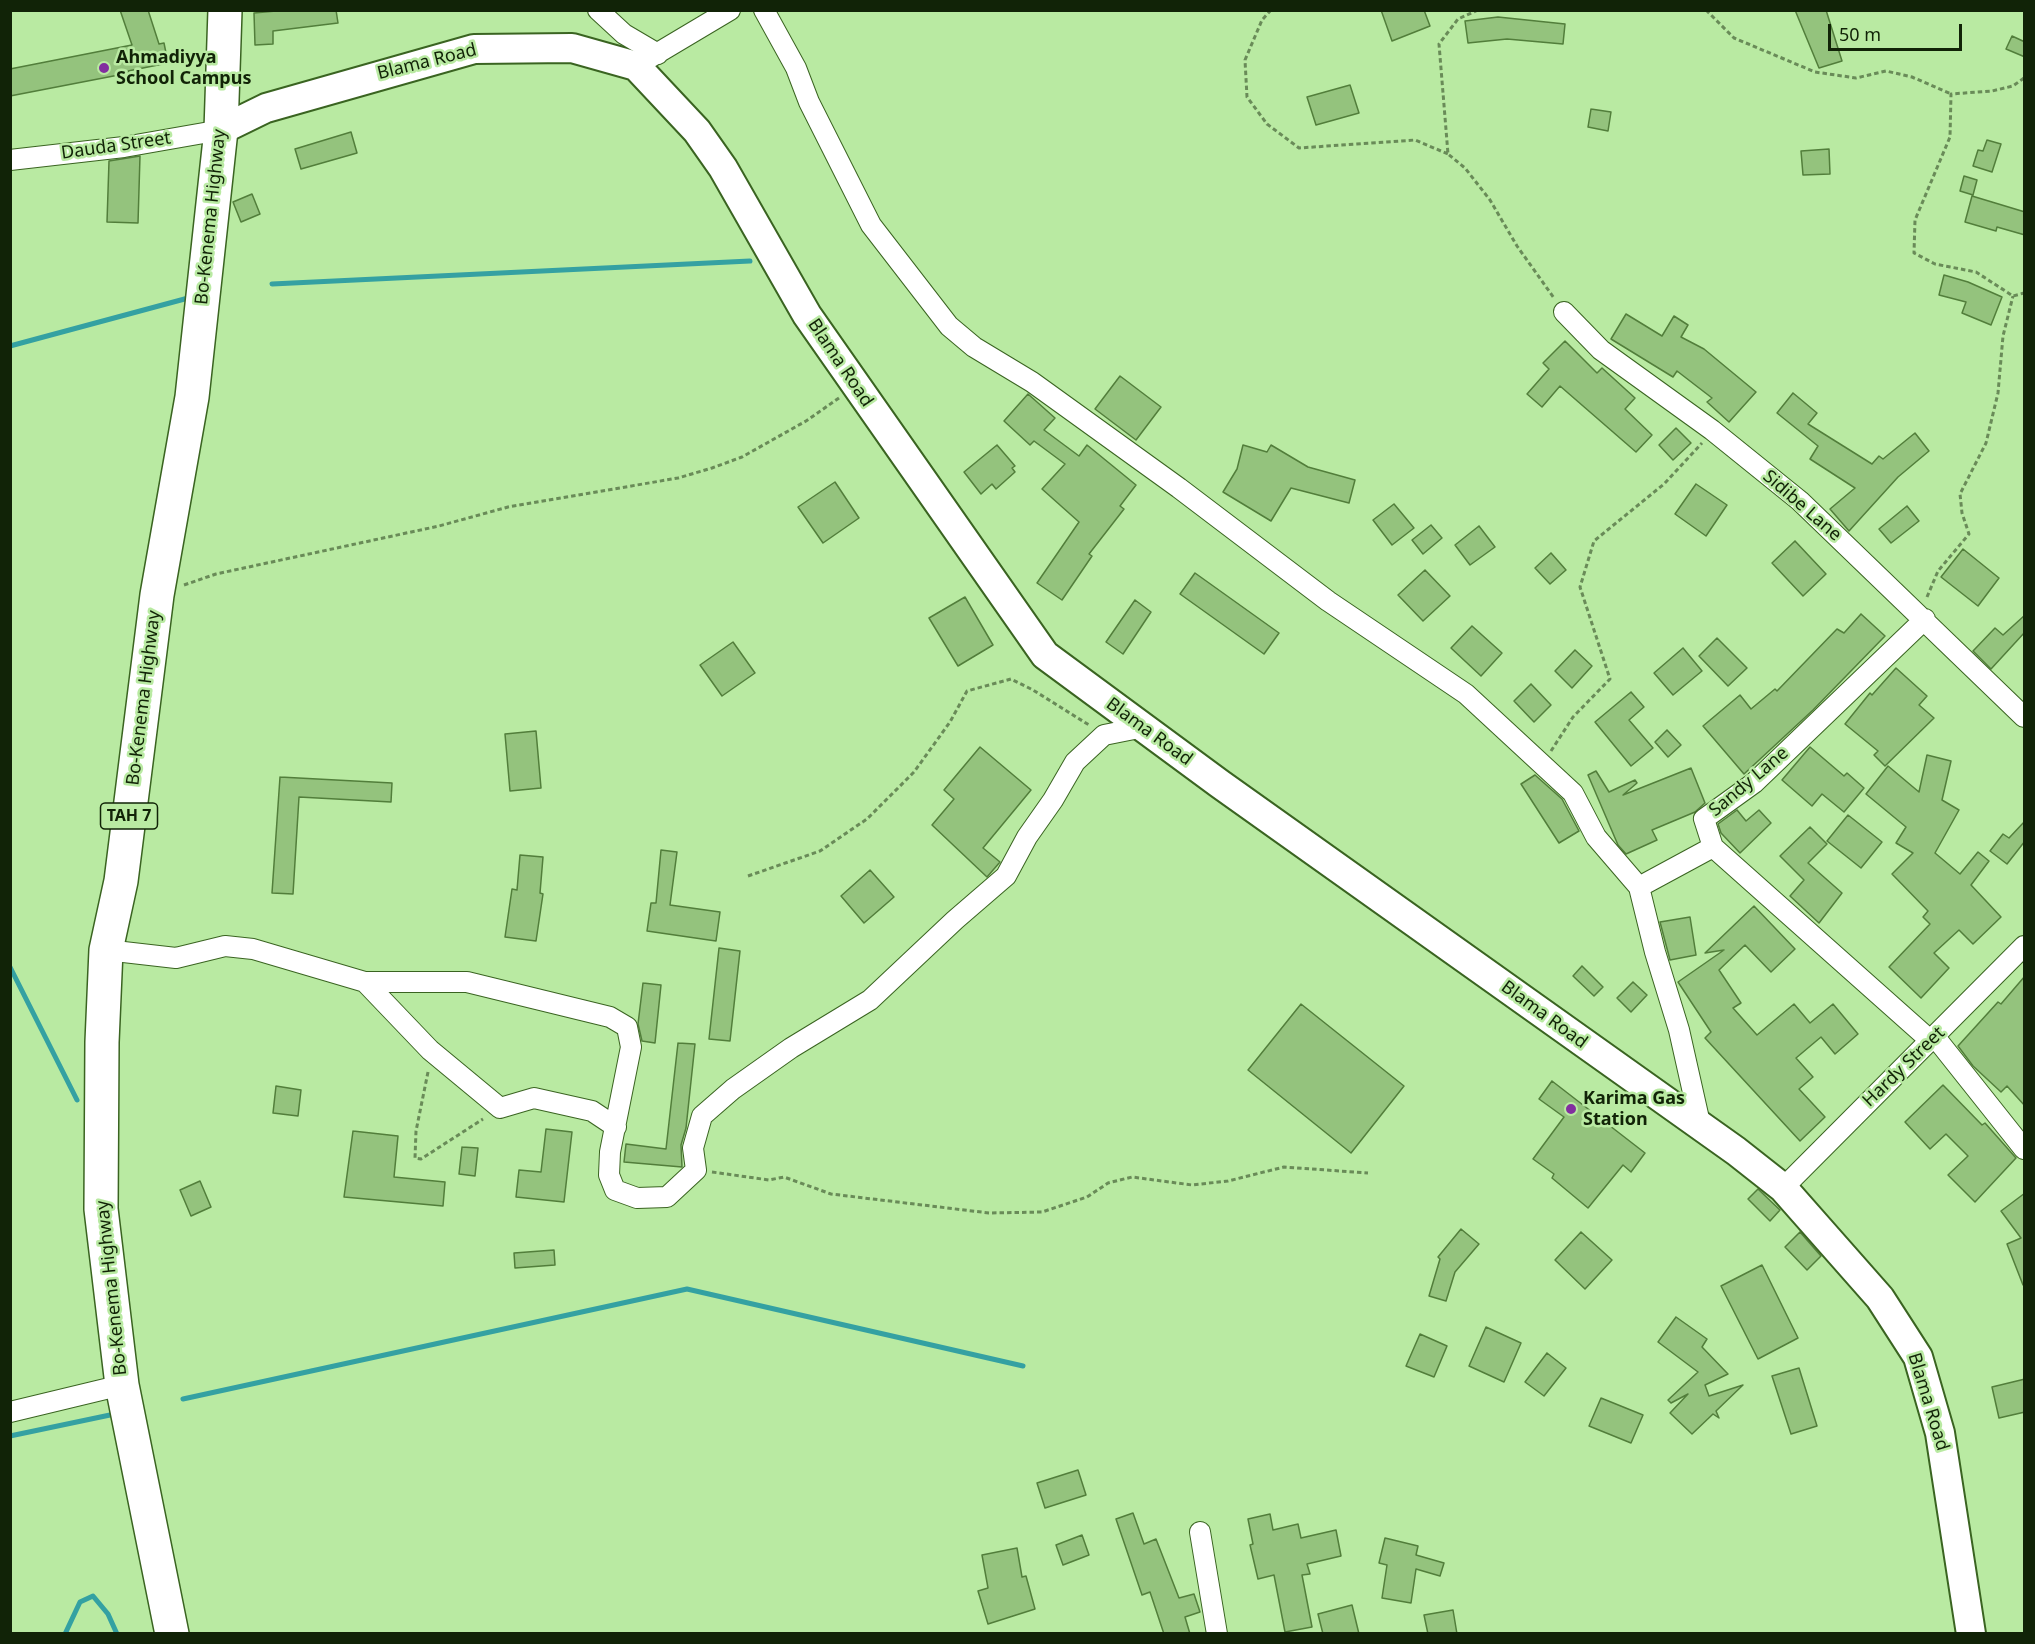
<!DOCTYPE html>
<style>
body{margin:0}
#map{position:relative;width:2035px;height:1644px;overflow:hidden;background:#b9eaa2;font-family:"Noto Sans",sans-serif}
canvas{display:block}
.frame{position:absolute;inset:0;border:12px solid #112307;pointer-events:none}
.scale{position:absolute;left:1828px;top:24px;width:134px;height:27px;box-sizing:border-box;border:3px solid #112307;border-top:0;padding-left:8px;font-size:18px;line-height:21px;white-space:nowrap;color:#112307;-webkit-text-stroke:4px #b9eaa2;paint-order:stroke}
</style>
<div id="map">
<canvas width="2035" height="1644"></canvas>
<div class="frame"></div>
<div class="scale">50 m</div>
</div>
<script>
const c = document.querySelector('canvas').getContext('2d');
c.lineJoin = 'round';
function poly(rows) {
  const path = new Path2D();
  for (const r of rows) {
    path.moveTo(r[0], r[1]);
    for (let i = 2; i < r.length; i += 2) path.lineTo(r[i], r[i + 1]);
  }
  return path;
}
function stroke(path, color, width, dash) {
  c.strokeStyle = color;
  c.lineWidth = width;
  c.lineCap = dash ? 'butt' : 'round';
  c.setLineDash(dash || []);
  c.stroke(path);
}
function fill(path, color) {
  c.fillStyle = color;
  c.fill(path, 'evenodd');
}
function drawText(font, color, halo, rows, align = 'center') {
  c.font = font + ' "Noto Sans",sans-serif';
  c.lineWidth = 5;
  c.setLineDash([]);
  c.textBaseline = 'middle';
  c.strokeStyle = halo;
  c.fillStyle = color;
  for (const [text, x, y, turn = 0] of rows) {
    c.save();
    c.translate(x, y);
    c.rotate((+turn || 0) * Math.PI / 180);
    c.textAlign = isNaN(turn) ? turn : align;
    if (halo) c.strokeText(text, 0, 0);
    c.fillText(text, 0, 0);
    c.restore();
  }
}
const stream = poly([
 [272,284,750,261],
 [10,346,192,297],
 [10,967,77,1100],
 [183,1399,687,1289,1023,1366],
 [10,1436,110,1415],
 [65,1634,80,1602,93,1596,108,1614,117,1634]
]);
const building = poly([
 [120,10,148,10,159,44,164,43,168,63,128,71,129,73,10,96,10,69,132,45,120,10],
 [287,10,336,10,338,23,273,31,273,44,255,45,254,13,287,10],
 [1381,10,1424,10,1430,26,1392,41,1381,10],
 [1795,10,1826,10,1842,61,1819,68,1795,10],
 [1498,17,1565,24,1563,44,1507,39,1468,43,1465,21,1498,17],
 [2012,36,2025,42,2025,57,2006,49,2012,36],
 [1350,85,1359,113,1316,125,1307,97,1350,85],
 [1591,109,1611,112,1608,131,1588,127,1591,109],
 [351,132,357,153,301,169,295,149,351,132],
 [1987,140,2001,144,1992,172,1973,166,1978,150,1983,151,1987,140],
 [1829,149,1830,174,1803,175,1801,151,1829,149],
 [140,156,138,223,107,222,109,161,140,156],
 [1964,176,1977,180,1973,195,1960,191,1964,176],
 [252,194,260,214,241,222,233,202,252,194],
 [1972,196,2025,212,2025,235,1997,227,1996,231,1965,222,1972,196],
 [1944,275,1968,282,2002,297,1991,325,1962,313,1966,302,1939,295,1944,275],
 [1626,314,1662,336,1674,316,1688,325,1681,337,1704,349,1756,392,1729,422,1707,402,1712,398,1677,371,1673,377,1611,339,1626,314],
 [1565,341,1597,373,1602,368,1635,398,1625,409,1652,435,1636,452,1560,386,1542,407,1527,394,1549,369,1543,363,1565,341],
 [1120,376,1161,407,1136,440,1095,409,1120,376],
 [1793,393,1817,413,1808,424,1872,464,1879,456,1883,459,1915,433,1929,451,1898,477,1849,531,1830,509,1855,488,1810,459,1818,446,1777,413,1793,393],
 [1028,394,1055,418,1044,430,1079,456,1087,445,1136,485,1120,506,1124,509,1089,554,1092,556,1062,600,1037,583,1079,522,1042,489,1065,464,1034,441,1030,445,1004,421,1028,394],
 [1676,428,1691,443,1673,460,1659,445,1676,428],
 [997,445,1015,466,1012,468,1015,472,996,489,992,484,981,494,964,472,997,445],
 [1243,445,1267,452,1271,445,1308,467,1355,480,1349,503,1291,488,1271,521,1223,492,1237,469,1243,445],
 [835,482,859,518,823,543,798,507,835,482],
 [1696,484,1727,505,1706,536,1675,514,1696,484],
 [1394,504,1414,528,1392,545,1373,520,1394,504],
 [1907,506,1919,521,1891,543,1879,529,1907,506],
 [1431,525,1442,538,1423,554,1412,540,1431,525],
 [1479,526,1495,547,1470,565,1455,545,1479,526],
 [1795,541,1826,574,1803,596,1772,563,1795,541],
 [1963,549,1999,578,1978,606,1941,577,1963,549],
 [1551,553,1566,570,1550,584,1535,568,1551,553],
 [1425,570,1450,596,1423,621,1398,595,1425,570],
 [1195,573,1279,633,1264,654,1180,594,1195,573],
 [965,597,993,645,958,666,929,618,965,597],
 [1135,600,1151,612,1123,654,1106,642,1135,600],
 [1861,614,1885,636,1813,710,1744,774,1703,726,1740,695,1751,709,1775,689,1777,691,1837,629,1844,633,1861,614],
 [2025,615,2025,632,1991,669,1973,651,1995,628,2003,635,2025,615],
 [1472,626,1502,653,1481,676,1451,648,1472,626],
 [1717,638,1747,668,1728,686,1699,656,1717,638],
 [733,642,755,673,722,696,700,665,733,642],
 [1683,648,1702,671,1673,695,1654,673,1683,648],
 [1575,650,1592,666,1572,688,1555,671,1575,650],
 [1896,668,1927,696,1919,705,1934,718,1885,766,1874,755,1878,751,1845,724,1870,693,1872,695,1896,668],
 [1531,684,1551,705,1534,722,1514,701,1531,684],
 [1631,692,1644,707,1629,720,1653,748,1631,766,1595,722,1631,692],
 [1667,730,1681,745,1668,757,1655,742,1667,730],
 [536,731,541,788,510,791,505,734,536,731],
 [980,747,1031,790,983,848,1000,862,987,877,932,825,954,799,944,790,980,747],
 [1810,747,1844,776,1847,773,1864,788,1844,812,1822,794,1812,806,1782,780,1810,747],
 [1927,755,1951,761,1942,800,1959,810,1935,853,1960,874,1978,852,1989,861,1971,885,2001,917,1973,944,1959,930,1934,953,1949,968,1921,998,1889,967,1930,924,1923,917,1928,911,1892,874,1913,853,1896,843,1906,827,1866,794,1888,766,1919,792,1927,755],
 [1691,768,1705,803,1695,812,1652,830,1657,840,1626,854,1618,845,1588,775,1596,771,1609,792,1635,780,1637,783,1623,795,1691,768],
 [1535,775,1562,799,1579,831,1559,843,1521,784,1535,775],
 [280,777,392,783,391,802,299,797,293,894,272,893,280,777],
 [1737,810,1746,821,1759,810,1771,823,1740,853,1721,833,1718,824,1737,810],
 [1848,815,1882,842,1861,868,1827,841,1848,815],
 [2025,821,2025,841,2007,864,1990,851,2003,834,2009,838,2025,821],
 [1810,827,1827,844,1808,863,1842,893,1819,923,1790,896,1804,880,1780,856,1810,827],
 [661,850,677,852,670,905,720,912,716,941,647,931,651,903,656,903,661,850],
 [520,855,543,857,540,893,543,894,536,941,505,937,512,889,517,890,520,855],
 [870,870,894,897,864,923,841,896,870,870],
 [1754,906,1795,949,1771,972,1745,945,1719,970,1741,1003,1733,1008,1757,1035,1794,1004,1810,1023,1833,1004,1858,1034,1835,1054,1821,1037,1796,1058,1813,1077,1799,1089,1825,1117,1800,1141,1705,1038,1711,1032,1678,982,1724,950,1705,953,1754,906],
 [1690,917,1696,955,1670,960,1660,922,1690,917],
 [719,948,740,951,730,1041,709,1039,719,948],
 [1582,966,1603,987,1594,996,1573,976,1582,966],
 [2025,976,2025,1106,2007,1086,2001,1092,1973,1066,1958,1046,1998,1002,2001,1004,2025,976],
 [1633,982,1647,995,1631,1012,1617,998,1633,982],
 [643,983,661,985,655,1043,642,1041,638,1024,643,983],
 [1301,1004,1404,1086,1351,1153,1248,1070,1301,1004],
 [678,1043,695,1044,686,1128,681,1145,682,1167,624,1162,626,1144,666,1149,678,1043],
 [1552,1081,1645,1153,1631,1172,1623,1165,1588,1208,1552,1178,1554,1174,1533,1159,1564,1117,1539,1099,1552,1081],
 [1943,1085,1982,1125,1985,1123,2016,1158,1975,1202,1948,1175,1968,1156,1946,1134,1930,1149,1905,1122,1943,1085],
 [276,1086,301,1090,298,1116,273,1113,276,1086],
 [546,1129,572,1132,564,1202,516,1197,519,1170,541,1172,546,1129],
 [353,1131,398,1136,394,1177,445,1182,443,1206,344,1197,353,1131],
 [462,1147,478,1148,475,1176,459,1174,462,1147],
 [200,1181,211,1207,191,1216,180,1190,200,1181],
 [1758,1189,1780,1210,1770,1221,1748,1199,1758,1189],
 [2025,1193,2025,1285,2023,1285,2007,1244,2021,1238,2001,1211,2025,1193],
 [1461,1229,1479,1244,1455,1272,1446,1301,1429,1296,1440,1259,1438,1257,1461,1229],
 [1581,1232,1612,1260,1585,1289,1555,1260,1581,1232],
 [1800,1232,1821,1256,1807,1270,1785,1247,1800,1232],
 [554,1250,555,1265,515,1268,514,1253,554,1250],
 [1762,1265,1798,1338,1758,1359,1721,1286,1762,1265],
 [1676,1317,1707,1339,1702,1347,1728,1374,1705,1385,1709,1396,1743,1385,1716,1411,1719,1418,1713,1414,1692,1434,1670,1413,1688,1394,1671,1403,1668,1400,1698,1372,1658,1342,1676,1317],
 [1486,1327,1521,1343,1504,1382,1469,1366,1486,1327],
 [1420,1334,1447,1346,1434,1377,1406,1366,1420,1334],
 [1547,1353,1566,1368,1544,1396,1525,1382,1547,1353],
 [1799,1368,1817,1426,1791,1434,1772,1376,1799,1368],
 [2025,1379,2025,1412,1999,1418,1992,1387,2025,1379],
 [1601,1398,1643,1415,1631,1443,1589,1426,1601,1398],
 [1078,1470,1086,1495,1045,1508,1037,1483,1078,1470],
 [1133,1513,1144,1544,1156,1539,1179,1598,1194,1594,1200,1612,1185,1617,1190,1634,1164,1634,1150,1592,1142,1595,1116,1519,1133,1513],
 [1270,1514,1273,1530,1298,1524,1301,1538,1336,1530,1341,1556,1307,1564,1310,1574,1302,1575,1312,1627,1285,1632,1274,1575,1258,1579,1250,1545,1253,1544,1248,1519,1270,1514],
 [1082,1535,1089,1555,1063,1565,1056,1545,1082,1535],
 [1385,1538,1418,1546,1416,1555,1444,1563,1440,1576,1416,1569,1411,1603,1382,1598,1387,1565,1379,1563,1385,1538],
 [1017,1548,1022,1577,1026,1576,1035,1609,988,1624,978,1591,988,1588,982,1555,1017,1548],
 [1352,1605,1359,1634,1323,1634,1318,1614,1352,1605],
 [1453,1610,1457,1634,1428,1634,1424,1615,1453,1610]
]);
const path = poly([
 [1271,10,1262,20,1245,60,1247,97,1267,124,1299,148,1415,140,1448,154],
 [1478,10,1458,19,1439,44,1448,154,1465,168,1490,200,1517,246,1554,298],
 [1706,10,1734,38,1815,72,1856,78,1886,71,1912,77,1951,94],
 [2024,78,2013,86,1992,91,1951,94,1950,137,1915,220,1914,253,1935,264,1976,272,2013,296,2024,293],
 [184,585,216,574,439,526,508,507,678,478,712,468,742,457,806,421,839,398],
 [1927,597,1938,571,1969,534,1962,513,1960,494,1986,443,1998,393,2003,336,2013,296],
 [1551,751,1573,717,1610,679,1580,587,1594,541,1664,484,1702,443],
 [748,876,820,851,867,819,914,772,950,722,967,691,1011,679,1033,690,1089,725],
 [428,1072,416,1131,415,1158,421,1159,483,1119],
 [712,1172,769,1180,784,1177,831,1194,989,1213,1042,1212,1087,1197,1108,1183,1132,1177,1192,1185,1228,1181,1284,1167,1368,1173]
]);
const street = poly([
 [598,10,624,34,658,54],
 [764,10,796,68,809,102,871,225,949,326,974,347,1032,382,1179,488,1328,601,1466,694,1573,793,1596,837,1639,887],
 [636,66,730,10],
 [10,160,124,147,221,130],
 [1564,312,1601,350,1712,430,1800,501,2024,717],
 [1713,847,1931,1041],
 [106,950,176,958,225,946,253,949,365,982,467,982,610,1017,627,1027,631,1047,610,1152,609,1175,615,1190,637,1198,667,1197,696,1170,693,1148,702,1116,733,1089,791,1048,870,1000,955,920,1006,876,1027,837,1053,800,1075,762,1104,735,1144,727],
 [365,982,430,1050,500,1108,534,1098,592,1111,616,1127],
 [1935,1037,2024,1149],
 [1701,1128,1679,1030,1655,952,1639,887,1713,847,1704,819,1754,783,1925,619],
 [1783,1188,2024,946],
 [10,1412,122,1385],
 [1200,1532,1217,1634]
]);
const secondary = poly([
 [221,130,266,108,474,49,572,48,636,66,697,131,723,168,807,315,1045,655,1220,784,1736,1151,1783,1188,1880,1298,1918,1357,1940,1433,1971,1634]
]);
const highway = poly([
 [172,1634,122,1385,101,1209,102,1042,106,950,121,881,157,595,192,397,221,130,225,10]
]);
const markers = [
 [104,68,6,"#822f9f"],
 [1571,1109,6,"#822f9f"]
];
const shields = [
 [129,816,57]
];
const shieldNames = [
 ["TAH 7",129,816]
];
const poiNames = [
 ["Ahmadiyya",116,58],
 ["School Campus",116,79],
 ["Karima Gas",1583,1099],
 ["Station",1583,1120]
];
const streetNames = [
 ["Blama Road",427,62,-14],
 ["Dauda Street",116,146,-8],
 ["Bo-Kenema Highway",211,217,-84],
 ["Blama Road",840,363,56],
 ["Sidibe Lane",1802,506,41],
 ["Bo-Kenema Highway",144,698,-83],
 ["Blama Road",1149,732,36],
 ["Sandy Lane",1749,782,-40],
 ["Blama Road",1544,1015,36],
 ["Hardy Street",1904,1067,-44],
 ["Bo-Kenema Highway",112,1288,-96],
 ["Blama Road",1928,1402,73]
];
stroke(stream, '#34a1a2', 5);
fill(building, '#94c37d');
stroke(building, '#527e3b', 1.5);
stroke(street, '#3a6421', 22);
stroke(secondary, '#3a6421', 32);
stroke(highway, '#3a6421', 36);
stroke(path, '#698b58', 3, [4.5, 3]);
stroke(street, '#fff', 20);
stroke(secondary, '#fff', 28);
stroke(highway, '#fff', 33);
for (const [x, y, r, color] of markers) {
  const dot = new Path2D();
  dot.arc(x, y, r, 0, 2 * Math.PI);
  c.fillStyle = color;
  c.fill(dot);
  stroke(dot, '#b9eaa2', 2);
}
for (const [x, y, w] of shields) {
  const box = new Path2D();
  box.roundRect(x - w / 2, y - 13, w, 26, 4.5);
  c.fillStyle = '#b9eaa2';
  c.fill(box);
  stroke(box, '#112307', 1.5);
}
drawText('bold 16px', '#112307', null, shieldNames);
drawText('bold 18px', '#112307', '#b9eaa2', poiNames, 'left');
drawText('18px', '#112307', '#b9eaa2', streetNames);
</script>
